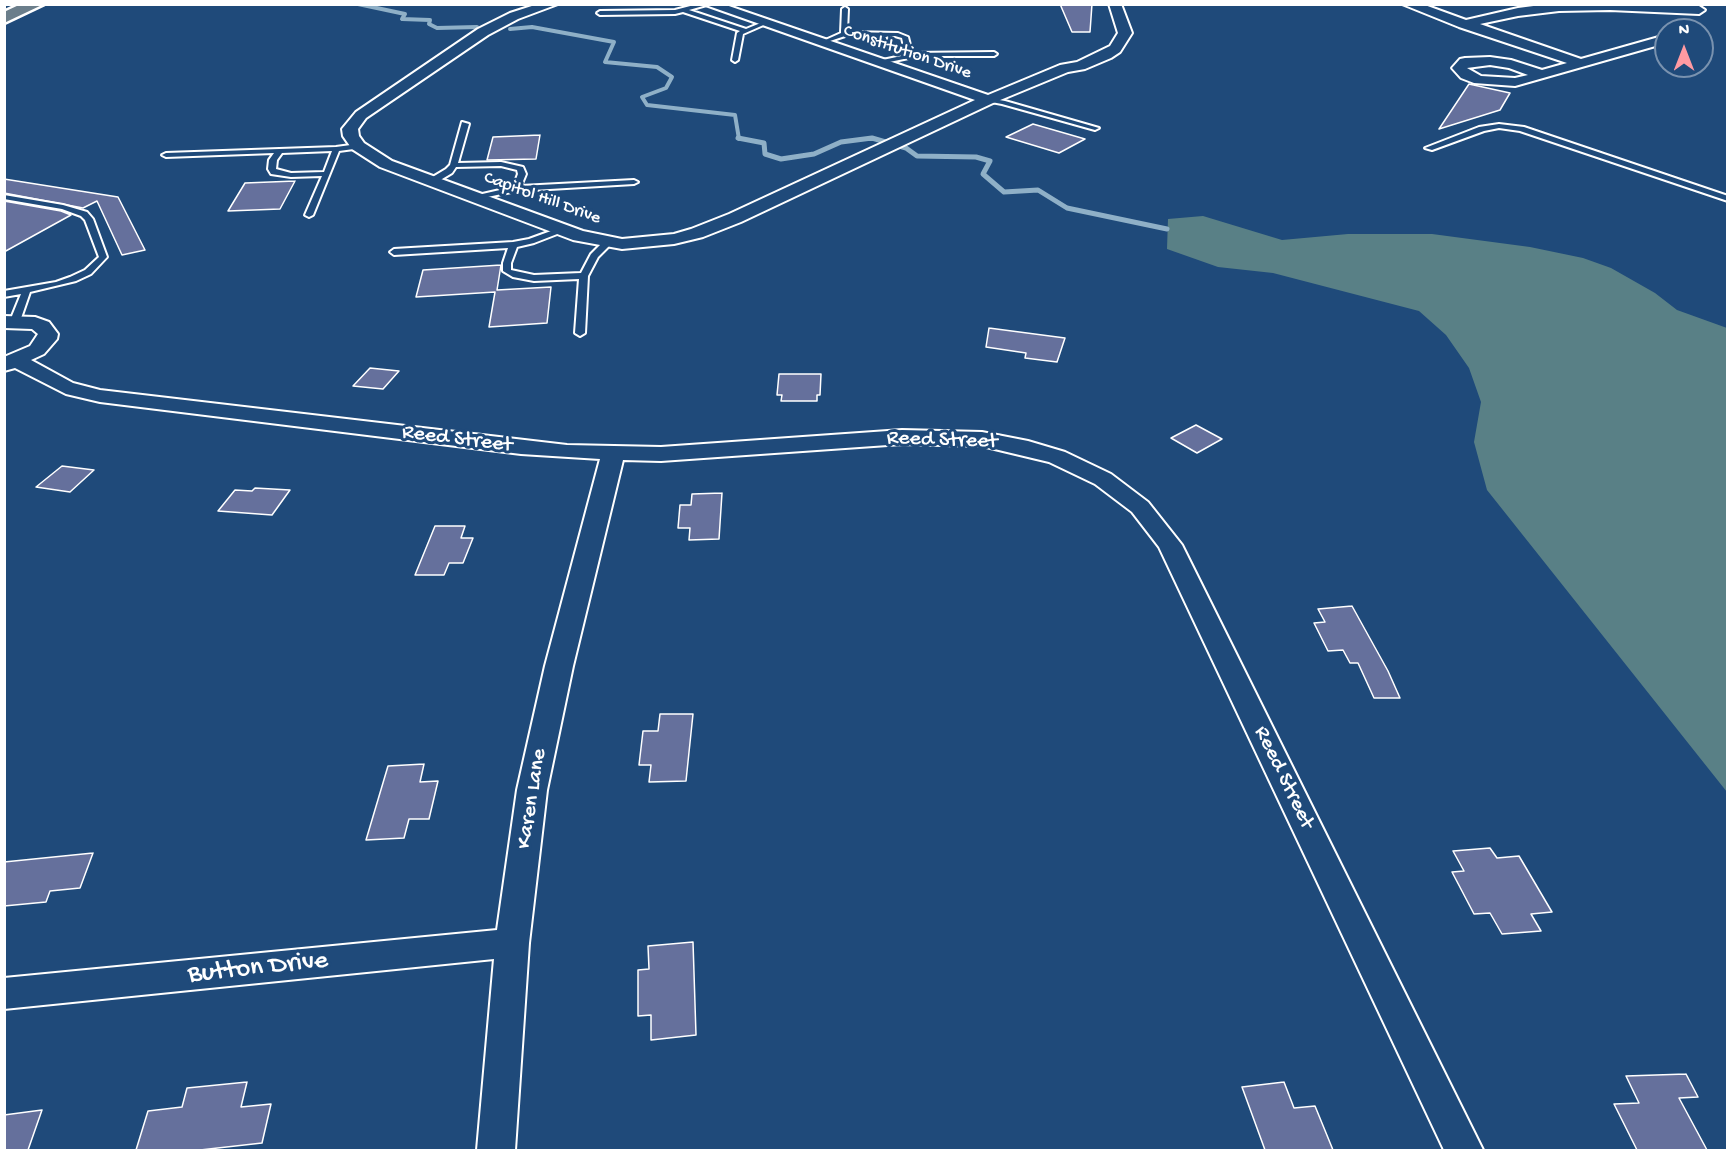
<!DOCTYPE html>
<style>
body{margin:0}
#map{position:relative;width:1732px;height:1155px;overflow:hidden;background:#1f4a7a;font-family:"Gochi Hand",sans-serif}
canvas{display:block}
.frame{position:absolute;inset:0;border:6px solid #fff;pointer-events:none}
.north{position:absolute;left:1654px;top:18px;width:60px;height:60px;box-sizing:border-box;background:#1f4a7a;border:2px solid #7992af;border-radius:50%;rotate:0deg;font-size:16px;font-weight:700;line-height:24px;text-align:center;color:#fff}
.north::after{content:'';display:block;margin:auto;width:21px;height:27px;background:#ff9aa2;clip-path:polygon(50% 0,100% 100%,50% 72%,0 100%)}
</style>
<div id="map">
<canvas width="1732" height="1155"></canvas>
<div class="frame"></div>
<div class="north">N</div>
</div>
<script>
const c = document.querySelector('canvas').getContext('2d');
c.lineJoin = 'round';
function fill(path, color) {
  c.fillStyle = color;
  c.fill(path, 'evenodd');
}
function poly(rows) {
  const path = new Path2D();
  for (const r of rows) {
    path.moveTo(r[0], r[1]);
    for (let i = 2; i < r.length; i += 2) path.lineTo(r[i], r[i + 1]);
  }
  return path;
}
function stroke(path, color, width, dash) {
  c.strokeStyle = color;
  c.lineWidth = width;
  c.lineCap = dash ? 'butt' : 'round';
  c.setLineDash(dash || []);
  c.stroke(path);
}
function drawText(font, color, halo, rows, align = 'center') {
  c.font = font + ' "Gochi Hand",sans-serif';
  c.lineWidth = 6;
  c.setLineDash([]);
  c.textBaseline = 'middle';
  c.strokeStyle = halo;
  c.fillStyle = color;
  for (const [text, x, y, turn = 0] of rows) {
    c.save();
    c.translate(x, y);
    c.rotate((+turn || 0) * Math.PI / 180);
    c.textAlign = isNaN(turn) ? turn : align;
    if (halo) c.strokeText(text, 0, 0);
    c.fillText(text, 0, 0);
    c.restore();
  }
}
const green = poly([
 [1203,216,1282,240,1348,234,1432,234,1530,247,1583,258,1611,268,1655,293,1677,310,1727,328,1727,792,1487,490,1474,442,1481,402,1469,368,1446,335,1419,311,1273,273,1218,267,1167,249,1168,219]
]);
const streamFar1 = poly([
 [358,4,405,14,402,19,430,20,429,24,437,28,477,27],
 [510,29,532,27,614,42,605,62,657,67,672,77,666,88,642,97,647,105,735,115,739,139],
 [863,139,876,139]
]);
const stream = poly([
 [738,138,764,143,765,154,781,159,814,154,841,142,872,138,906,148,917,156,976,157,990,161,983,174,1004,192,1038,190,1067,208,1167,229]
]);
const building = poly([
 [1060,4,1092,4,1090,32,1072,32,1060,4],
 [1469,84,1510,93,1500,110,1439,129,1469,84],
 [1033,124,1085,139,1059,153,1006,137,1033,124],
 [540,135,536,159,487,160,493,137,540,135],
 [4,179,118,197,145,250,122,255,97,201,83,208,4,193,4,179],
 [295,181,280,209,228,211,245,183,295,181],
 [4,201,61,211,71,215,4,252,4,201],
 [501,265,497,290,551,287,547,323,489,327,495,292,416,297,423,270,501,265],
 [989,328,1065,338,1057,362,1025,358,1026,353,986,347,989,328],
 [370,368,399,371,383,389,353,386,370,368],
 [779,374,821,374,820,395,817,395,817,401,781,401,782,395,777,395,779,374],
 [1196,425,1222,439,1197,453,1171,438,1196,425],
 [62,466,94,470,70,492,36,487,62,466],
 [255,488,290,490,272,515,218,511,235,490,252,491,255,488],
 [722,493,719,539,689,540,690,528,678,528,680,505,691,505,692,494,722,493],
 [435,526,465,526,461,538,473,538,463,563,449,563,444,575,415,575,435,526],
 [1352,606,1388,671,1400,698,1374,698,1358,663,1350,663,1343,650,1328,651,1314,623,1325,622,1318,609,1352,606],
 [660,714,693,714,686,781,649,782,651,765,639,765,643,731,658,731,660,714],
 [424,764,420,782,438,781,429,819,409,819,404,838,366,840,388,766,424,764],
 [1490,848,1497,858,1519,856,1552,912,1531,914,1541,931,1502,934,1490,913,1474,914,1452,872,1464,871,1453,851,1490,848],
 [93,853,80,888,50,891,46,902,4,906,4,862,93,853],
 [693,942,696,1035,651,1040,651,1015,638,1016,638,970,649,969,648,946,693,942],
 [1686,1074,1698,1097,1679,1098,1707,1150,1637,1150,1614,1104,1639,1103,1626,1076,1686,1074],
 [247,1082,241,1107,271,1104,262,1143,200,1150,136,1150,148,1111,182,1107,187,1088,247,1082],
 [1284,1082,1294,1108,1315,1106,1333,1150,1265,1150,1242,1087,1284,1082],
 [42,1110,28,1150,4,1150,4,1115,42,1110]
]);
const service = poly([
 [698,4,710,4,689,10,746,29,763,22,768,23,743,34,738,60,735,62,732,60,737,33,740,31,683,12,675,14,600,15,597,13,600,11,675,10,698,4],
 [845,7,848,9,847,32,898,33,908,37,912,53,994,52,997,54,994,56,918,56,880,64,877,62,878,61,906,55,902,38,895,36,845,36,821,44,821,42,841,33,842,9,845,7],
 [988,98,1005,101,1099,128,1095,130,1002,104,986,101,985,100,988,98],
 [462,122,469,124,458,163,501,162,523,167,526,174,521,186,634,180,638,182,634,184,516,191,478,199,478,195,513,187,518,174,517,170,501,166,456,167,452,173,437,182,431,182,431,178,446,169,450,165,462,122],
 [1499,124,1524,127,1728,196,1728,201,1520,131,1499,128,1484,131,1432,150,1425,148,1479,127,1499,124],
 [358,144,362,146,361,148,339,151,313,215,309,217,305,215,322,176,291,177,271,174,268,169,269,160,274,153,166,157,162,155,166,153,336,147,358,144],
 [332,151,324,172,291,173,276,169,277,160,282,153,332,151],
 [4,195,63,205,87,212,93,219,107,257,91,274,76,281,30,292,20,321,15,324,10,321,21,294,4,297,4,291,56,282,70,277,85,270,99,257,85,220,81,216,62,209,4,199,4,195],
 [562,227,565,227,565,231,534,243,517,247,511,263,511,270,534,275,581,273,591,254,604,241,610,241,610,245,598,257,588,276,585,333,580,336,575,333,579,279,534,281,513,277,503,271,503,263,508,248,394,255,390,252,394,249,513,242,529,239,562,227]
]);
const minor = poly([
 [538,4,558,4,518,19,488,35,366,118,358,129,359,136,364,143,392,161,583,231,622,239,674,234,691,229,729,214,975,100,703,4,723,4,988,95,1060,65,1077,62,1110,46,1118,33,1109,4,1121,4,1132,33,1120,52,1111,58,1085,69,1068,72,993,103,741,222,703,237,674,244,622,249,573,240,380,167,352,149,343,136,342,129,356,112,478,29,510,13,538,4],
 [1402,4,1422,4,1466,20,1518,8,1549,4,1660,4,1699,6,1705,10,1699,14,1610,10,1559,11,1518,16,1480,24,1581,59,1666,35,1666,43,1515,86,1474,83,1461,78,1452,68,1460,59,1465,58,1490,57,1511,60,1542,70,1567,63,1459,27,1402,4],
 [1490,65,1509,68,1528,75,1515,78,1481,76,1467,68,1490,65],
 [4,316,35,317,49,322,58,334,57,339,44,354,31,360,73,383,100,390,567,445,661,447,902,430,982,432,1028,441,1065,452,1111,474,1148,502,1182,545,1483,1150,1444,1150,1159,547,1132,512,1095,484,1049,462,982,446,902,444,661,461,623,460,573,666,547,790,529,943,515,1150,477,1150,494,959,4,1009,4,978,497,930,517,790,545,666,600,459,521,454,100,402,66,394,15,368,4,371,4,357,30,346,38,334,32,329,4,328,4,316]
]);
const primary = poly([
 [21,4,44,4,4,23,4,12,21,4]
]);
const farStreetnames = [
 ["Constitution Drive",907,53,19],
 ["Capitol Hill Drive",542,199,20]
];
const streetNames = [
 ["Reed Street",457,440,7],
 ["Reed Street",942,441,2],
 ["Reed Street",1283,778,64],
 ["Karen Lane",533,799,-81]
];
const nearStreetnames = [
 ["Button Drive",258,969,-6]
];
fill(green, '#598086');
stroke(streamFar1, '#8fb0c7', 4);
stroke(stream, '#8fb0c7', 5);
fill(building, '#65709c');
stroke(building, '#fff', 1.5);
stroke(service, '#fff', 4);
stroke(minor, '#fff', 4);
stroke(primary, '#fff', 5);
fill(service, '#1f4a7a');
fill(minor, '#1f4a7a');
fill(primary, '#6b7e8b');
drawText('18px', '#fff', '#1f4a7a', farStreetnames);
drawText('22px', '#fff', '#1f4a7a', streetNames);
drawText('27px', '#fff', '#1f4a7a', nearStreetnames);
</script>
